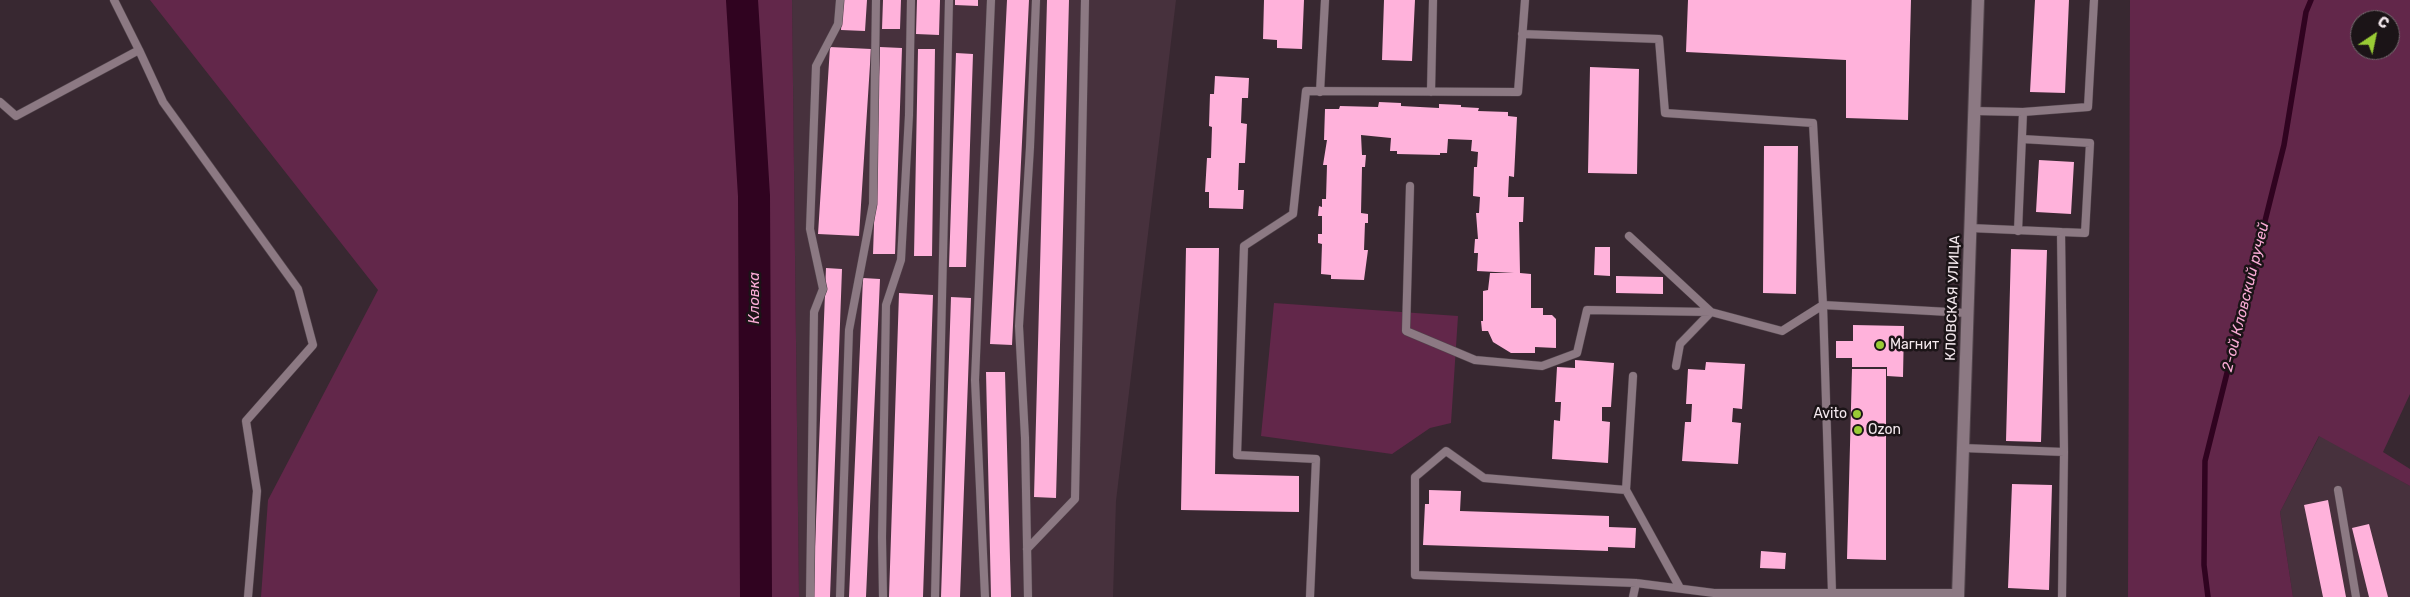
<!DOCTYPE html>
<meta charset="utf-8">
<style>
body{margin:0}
#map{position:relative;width:2410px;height:597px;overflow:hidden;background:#382831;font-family:Rubik,sans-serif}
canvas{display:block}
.north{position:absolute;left:2350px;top:10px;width:50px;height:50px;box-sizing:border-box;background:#1b1417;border:1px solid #72696d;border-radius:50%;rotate:34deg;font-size:14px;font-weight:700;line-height:20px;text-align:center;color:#f4e9ee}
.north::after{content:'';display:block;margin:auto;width:18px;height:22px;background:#99cb35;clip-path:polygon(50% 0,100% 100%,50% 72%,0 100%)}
</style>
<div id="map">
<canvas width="2410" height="597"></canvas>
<div class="north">С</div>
</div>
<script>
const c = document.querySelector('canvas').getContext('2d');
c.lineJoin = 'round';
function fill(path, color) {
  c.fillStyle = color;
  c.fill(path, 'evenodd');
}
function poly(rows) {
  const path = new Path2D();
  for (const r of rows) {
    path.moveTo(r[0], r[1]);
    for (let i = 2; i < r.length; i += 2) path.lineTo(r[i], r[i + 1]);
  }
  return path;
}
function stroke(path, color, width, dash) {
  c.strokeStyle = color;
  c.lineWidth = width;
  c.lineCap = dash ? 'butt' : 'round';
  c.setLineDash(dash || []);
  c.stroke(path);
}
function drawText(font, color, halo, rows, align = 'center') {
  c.font = font + ' Rubik,sans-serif';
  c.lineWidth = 5;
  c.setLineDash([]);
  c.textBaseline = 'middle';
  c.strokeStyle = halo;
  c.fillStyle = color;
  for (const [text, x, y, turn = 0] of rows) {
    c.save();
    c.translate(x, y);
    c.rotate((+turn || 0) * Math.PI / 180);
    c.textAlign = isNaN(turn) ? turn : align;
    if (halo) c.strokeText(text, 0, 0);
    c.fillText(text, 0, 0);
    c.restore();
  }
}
const built = poly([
 [792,0,1176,0,1116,501,1113,597,799,597],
 [2320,435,2410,486,2410,597,2293,597,2280,512]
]);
const green = poly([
 [150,0,792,0,799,597,261,597,268,500,378,290],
 [2130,0,2410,0,2410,394,2383,452,2410,469,2410,486,2319,436,2280,512,2293,597,2128,597],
 [2360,20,2390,20,2390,50,2360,50],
 [1274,303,1458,316,1451,423,1430,428,1392,454,1261,436]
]);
const stream = poly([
 [2208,597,2204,565,2205,461,2284,145,2306,12,2311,0]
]);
const river = poly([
 [742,0,754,196,756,597]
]);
const building = poly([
 [843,0,867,0,865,31,841,30],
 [883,0,901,0,900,29,882,29],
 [917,0,940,0,939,35,916,34],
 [955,0,978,0,978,6,955,5],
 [1007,0,1029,0,1012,345,990,344],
 [1047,0,1069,0,1056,498,1034,497],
 [1264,0,1304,0,1302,49,1277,48,1277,40,1263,39],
 [1384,0,1415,0,1412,61,1382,60],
 [1688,0,1911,0,1908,120,1846,118,1846,60,1686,52],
 [2035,0,2069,0,2065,93,2030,92],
 [830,47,871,49,859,236,818,234],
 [880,47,902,48,895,254,873,254],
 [918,49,935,49,932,256,914,256],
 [956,53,973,54,966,267,949,267],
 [1590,67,1639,69,1637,174,1588,173],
 [1215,76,1249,78,1248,98,1242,98,1241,123,1247,124,1245,163,1239,163,1238,190,1244,190,1243,209,1209,208,1209,192,1205,192,1207,158,1211,158,1212,127,1209,126,1210,94,1214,94],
 [1379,102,1401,103,1401,106,1439,108,1439,104,1461,105,1461,107,1479,108,1478,111,1508,112,1508,116,1517,117,1514,177,1509,176,1508,197,1524,197,1523,222,1519,222,1520,273,1531,274,1531,308,1543,308,1543,315,1552,315,1556,319,1556,348,1535,347,1535,353,1511,353,1493,342,1488,331,1482,331,1481,321,1483,321,1483,291,1488,290,1490,273,1514,273,1477,271,1478,253,1474,253,1475,239,1478,239,1476,213,1479,213,1480,197,1473,196,1474,167,1477,167,1478,152,1471,151,1472,140,1448,139,1447,153,1440,153,1440,155,1397,154,1397,151,1390,151,1391,138,1361,135,1362,155,1366,155,1365,167,1362,167,1361,213,1368,214,1368,223,1365,223,1364,250,1368,250,1364,280,1331,279,1331,275,1321,274,1322,244,1318,243,1318,234,1322,234,1322,216,1318,216,1319,206,1322,207,1322,199,1326,199,1327,165,1323,165,1327,140,1324,140,1325,109,1339,109,1340,106,1378,107],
 [1764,146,1798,146,1796,294,1763,293],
 [2039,160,2074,162,2071,214,2036,212],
 [1595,247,1610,247,1610,276,1594,275],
 [1186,248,1219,248,1215,474,1299,476,1299,512,1181,510],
 [2011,249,2047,250,2041,442,2006,441],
 [826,268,842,269,830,597,813,597],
 [1616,276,1663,277,1663,294,1616,293],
 [863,278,880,279,866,597,849,597],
 [899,293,933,295,923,597,889,597],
 [951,297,971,298,960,597,941,597],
 [1853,325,1904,326,1903,377,1887,376,1887,367,1852,367,1852,358,1836,358,1836,341,1853,341],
 [1575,360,1614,363,1611,407,1602,407,1602,421,1610,422,1608,463,1552,459,1554,420,1560,421,1561,402,1555,402,1557,367,1575,368],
 [1706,362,1745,364,1742,409,1733,408,1732,422,1741,423,1738,464,1682,461,1685,422,1691,422,1692,404,1686,404,1688,369,1705,370],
 [1852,369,1886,369,1886,560,1847,559],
 [986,372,1005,372,1011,597,991,597],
 [2012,484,2052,485,2049,590,2008,588],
 [1429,490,1461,491,1460,511,1609,516,1609,527,1636,528,1635,548,1608,547,1608,551,1423,545,1425,504,1429,504],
 [2328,500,2346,597,2323,597,2304,505],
 [2369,524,2388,597,2369,597,2352,528],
 [1761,551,1786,553,1785,569,1760,568]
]);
const lane = poly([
 [114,0,139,50],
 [1522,34,1659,39,1665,113,1813,123,1823,305,1832,593],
 [1320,92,1325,0],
 [1431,92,1433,0],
 [0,102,16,116,139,50,163,102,298,289,313,345,246,421,257,491,248,597],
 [1974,111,2023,112,2088,107,2094,0],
 [2022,139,2090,143,2085,233,2061,232],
 [1410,186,1406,331,1475,360,1542,366,1577,353,1587,310,1711,312],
 [2018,231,2023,112],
 [1629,236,1711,312,1782,331,1823,305,1967,313],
 [1676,366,1680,344,1711,312],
 [1963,448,2064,452,2061,232,1970,228],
 [1626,490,1633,376],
 [2338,490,2356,597],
 [1027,549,1075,499,1085,0],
 [1680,588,1626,490,1484,478,1446,451,1415,477,1415,575,1636,583,1714,593,1958,593],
 [810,597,814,312,823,289,810,229,816,66,838,24,840,0],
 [840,597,849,330,873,204,876,0],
 [883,597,882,537,886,305,901,260,909,115,911,0],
 [935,597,949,0],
 [985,597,975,380,991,0],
 [1028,597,1025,438,1019,326,1030,147,1036,0],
 [1310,597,1316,459,1237,455,1244,246,1293,214,1306,91,1518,92,1525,0],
 [1633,597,1636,583],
 [2062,597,2064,452]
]);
const secondary = poly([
 [1958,597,1978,0]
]);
const markers = [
 [1880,345,5,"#99cb35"],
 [1857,414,5,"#99cb35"],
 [1858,430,5,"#99cb35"]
];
const streetNames = [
 ["КЛОВСКАЯ УЛИЦА",1953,298,-88]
];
const poiNames = [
 ["Магнит",1890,345],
 ["Avito",1847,414,"right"],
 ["Ozon",1868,430]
];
const waterNames = [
 ["2-ой Кловский ручей",2246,297,-76],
 ["Кловка",755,298,-90]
];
fill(built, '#47313d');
fill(green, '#62274a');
stroke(stream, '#300320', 5.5);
stroke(river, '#300320', 32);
fill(building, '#ffb2db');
stroke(lane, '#52454c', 9);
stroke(secondary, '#52454c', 14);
stroke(lane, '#8c7983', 8);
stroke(secondary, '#8c7983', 12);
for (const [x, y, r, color] of markers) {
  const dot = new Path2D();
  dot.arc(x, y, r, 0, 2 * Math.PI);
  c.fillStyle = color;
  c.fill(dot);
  stroke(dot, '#1b1417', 2);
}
drawText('14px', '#f4e9ee', '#1b1417', streetNames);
drawText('14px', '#f4e9ee', '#1b1417', poiNames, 'left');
drawText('italic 15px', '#f9abd5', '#1b1417', waterNames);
</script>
